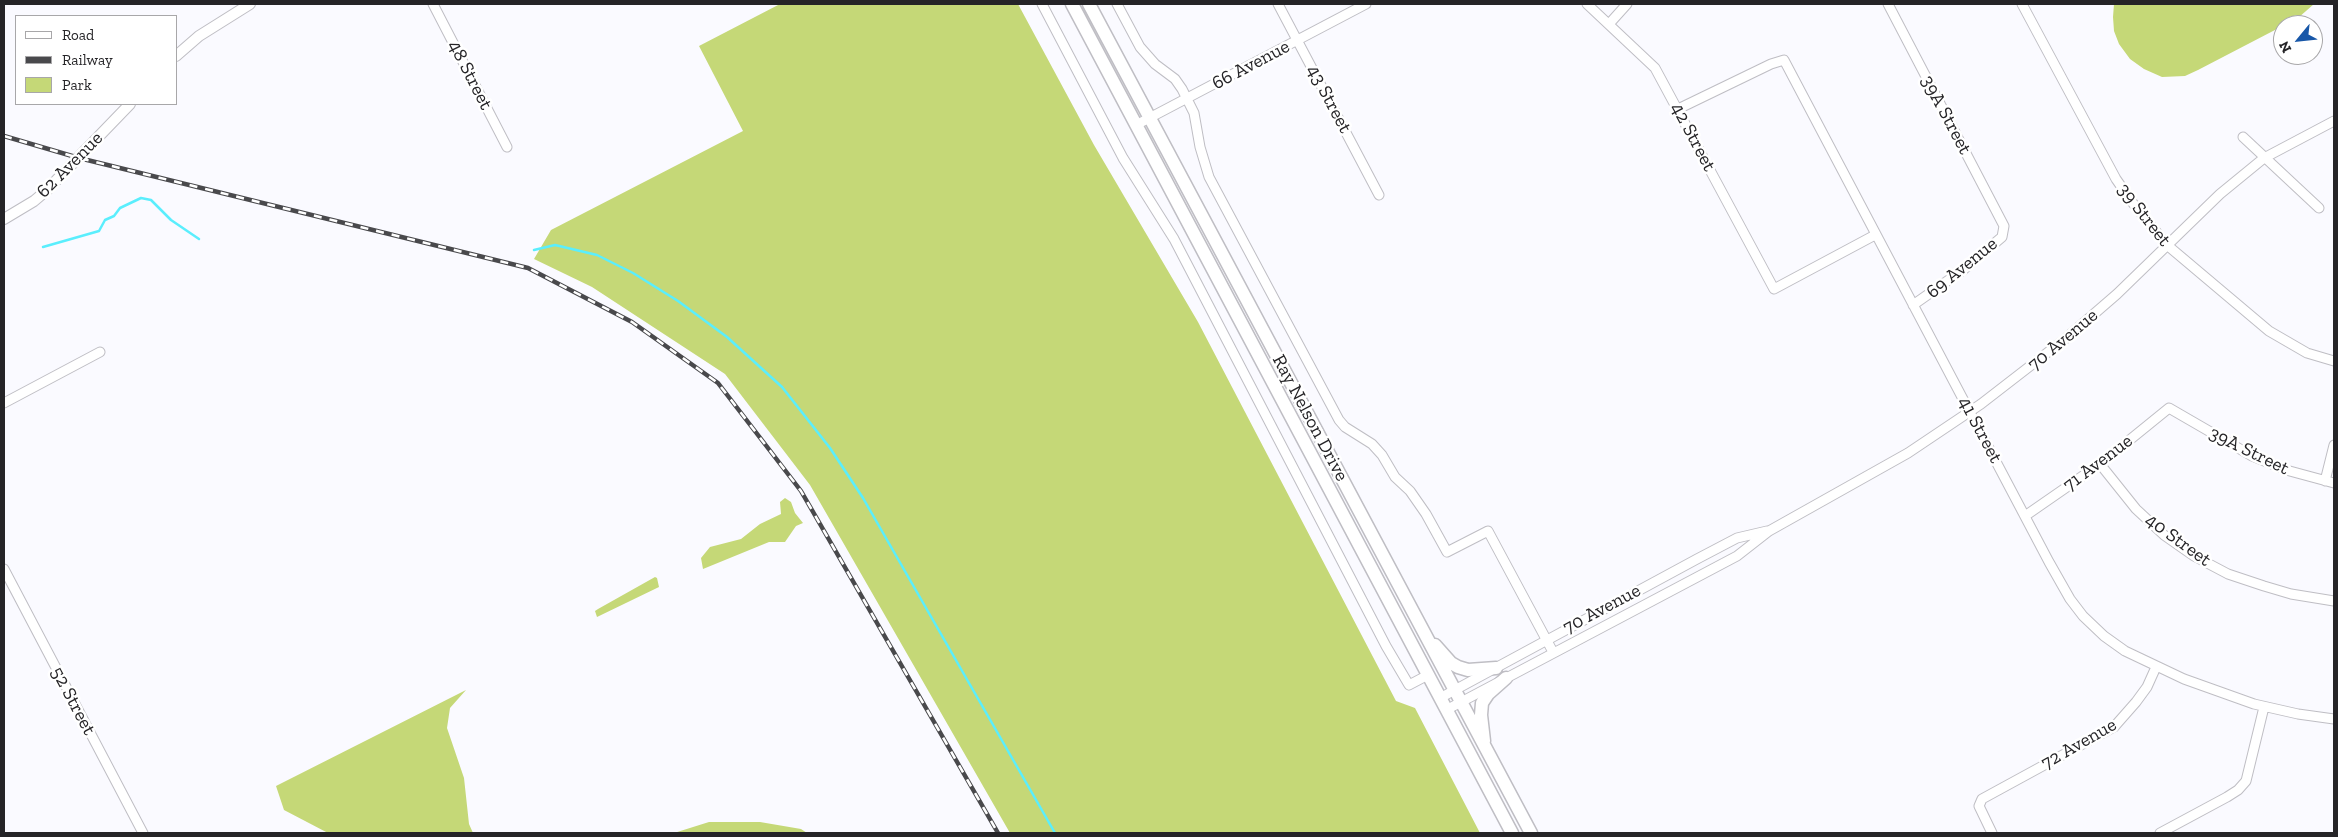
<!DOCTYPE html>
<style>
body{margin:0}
#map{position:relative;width:2338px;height:837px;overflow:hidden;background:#fafaff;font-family:"Zilla Slab",serif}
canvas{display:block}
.frame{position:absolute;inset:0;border:5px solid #252427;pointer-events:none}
.legend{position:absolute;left:15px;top:15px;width:162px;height:90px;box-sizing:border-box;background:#fff;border:1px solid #a8a7a9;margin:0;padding:6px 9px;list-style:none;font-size:15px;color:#252427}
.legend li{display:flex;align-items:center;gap:10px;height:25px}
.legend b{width:25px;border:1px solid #a8a7a9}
.north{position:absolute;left:2273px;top:15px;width:50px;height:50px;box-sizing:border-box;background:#fff;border:1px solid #a8a7a9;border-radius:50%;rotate:242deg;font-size:14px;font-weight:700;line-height:20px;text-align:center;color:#252427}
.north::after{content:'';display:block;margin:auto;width:18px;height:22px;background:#1857a8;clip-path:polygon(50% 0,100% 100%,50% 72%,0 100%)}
</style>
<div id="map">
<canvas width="2338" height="837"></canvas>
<div class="frame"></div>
<ul class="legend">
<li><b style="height:6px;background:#fff"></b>Road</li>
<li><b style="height:6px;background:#49494c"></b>Railway</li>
<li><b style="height:14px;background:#c5d877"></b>Park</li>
</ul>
<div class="north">N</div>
</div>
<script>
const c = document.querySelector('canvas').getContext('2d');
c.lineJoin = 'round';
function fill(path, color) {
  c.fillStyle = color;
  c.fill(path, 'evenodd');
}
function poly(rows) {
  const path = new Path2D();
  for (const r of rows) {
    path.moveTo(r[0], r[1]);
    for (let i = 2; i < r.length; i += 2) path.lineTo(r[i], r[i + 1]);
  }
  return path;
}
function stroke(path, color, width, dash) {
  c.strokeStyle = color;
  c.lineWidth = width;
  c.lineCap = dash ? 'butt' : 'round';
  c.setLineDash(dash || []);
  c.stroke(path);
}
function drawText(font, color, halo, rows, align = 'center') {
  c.font = font + ' "Zilla Slab",serif';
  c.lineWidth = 5;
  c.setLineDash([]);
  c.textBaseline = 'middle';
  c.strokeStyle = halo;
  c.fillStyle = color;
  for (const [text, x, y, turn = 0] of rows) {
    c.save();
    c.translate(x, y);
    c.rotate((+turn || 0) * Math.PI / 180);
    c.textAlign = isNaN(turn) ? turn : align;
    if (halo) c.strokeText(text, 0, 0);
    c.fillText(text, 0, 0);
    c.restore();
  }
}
const green = poly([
 [780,4,1018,4,1094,145,1198,322,1396,701,1415,708,1480,833,1010,833,810,485,725,374,592,287,534,259,551,230,743,131,699,46],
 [2114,4,2314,4,2298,18,2198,70,2185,76,2162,77,2144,69,2130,59,2119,44,2114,31,2113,17],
 [785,498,791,502,795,513,803,523,796,526,785,542,769,542,703,569,701,558,710,547,741,539,760,524,781,514,780,502],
 [655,577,657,578,659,587,597,617,595,611,598,609],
 [466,690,450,708,447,728,464,778,469,824,473,833,328,833,284,810,276,786],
 [709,822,760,822,801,829,807,833,674,833]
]);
const stream = poly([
 [43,247,99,231,105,220,114,216,120,208,141,198,151,200,171,220,199,239],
 [534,250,555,245,597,255,633,273,678,301,727,337,782,387,830,448,863,498,1055,833]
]);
const minor = poly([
 [433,4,507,147],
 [1042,4,1123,158,1174,239,1386,646,1409,685,1428,675],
 [1117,4,1140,47,1155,64,1175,79,1182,89,1194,113,1200,147,1209,177,1339,420,1345,427,1372,444,1382,455,1395,477,1410,491,1426,514,1447,552,1488,531,1553,652],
 [1278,4,1379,195],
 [1587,4,1655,68,1774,289,1875,235],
 [1888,4,2004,226,2002,237,1963,270,1913,305],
 [2022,4,2116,179,2132,202,2167,245,2269,331,2307,353,2334,361],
 [1609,24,1627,4],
 [1678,109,1771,64,1784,60,2049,562,2070,599,2083,616,2104,636,2125,651,2184,679,2254,704,2298,714,2334,719],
 [1136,125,1366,4],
 [2243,137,2319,208],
 [4,403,100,352],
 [2100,464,2136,509,2164,535,2194,556,2228,574,2264,586,2291,594,2334,601],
 [2325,481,2334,445],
 [2025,516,2100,464,2169,408,2252,456,2286,470,2334,483],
 [4,569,143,833],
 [1440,698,1697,559,1737,538,1767,531],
 [1446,710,1737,556,1769,531,1908,453,1981,404,2065,339,2117,294,2220,194,2264,158,2334,121],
 [1992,833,1979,806,1982,799,2114,727,2136,702,2147,687,2156,667],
 [2160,833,2227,797,2238,790,2246,781,2264,707]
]);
const major = poly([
 [176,56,199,36,250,4],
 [4,219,34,201,47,190,130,104]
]);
const highway = poly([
 [1072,4,1512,833],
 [1089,4,1531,833],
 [1435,645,1451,663,1458,667,1468,670,1496,668],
 [1484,741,1481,715,1482,703,1488,694,1506,678]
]);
const rail = poly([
 [4,136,79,158,528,268,632,322,718,383,801,491,998,833]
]);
const streetNames = [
 ["66 Avenue",1251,65,-28],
 ["48 Street",470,75,63],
 ["43 Street",1329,99,62],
 ["39A Street",1946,115,62],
 ["42 Street",1693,137,62],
 ["62 Avenue",70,165,-45],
 ["39 Street",2144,215,52],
 ["69 Avenue",1962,268,-39],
 ["70 Avenue",2063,340,-40],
 ["Ray Nelson Drive",1310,418,62],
 ["41 Street",1980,430,62],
 ["39A Street",2249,451,26],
 ["71 Avenue",2098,463,-37],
 ["40 Street",2178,540,36],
 ["70 Avenue",1602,609,-28],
 ["52 Street",73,701,62],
 ["72 Avenue",2079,744,-30]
];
fill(green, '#c5d877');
stroke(stream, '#5aeefd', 2.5);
stroke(minor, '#bfbec4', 11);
stroke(major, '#bfbec4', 12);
stroke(highway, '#bfbec4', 15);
stroke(minor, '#fff', 9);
stroke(major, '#fff', 10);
stroke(highway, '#fff', 12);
stroke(rail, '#49494c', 4.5);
stroke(rail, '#fff', 2.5, [8]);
drawText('19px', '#252427', '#fff', streetNames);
</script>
